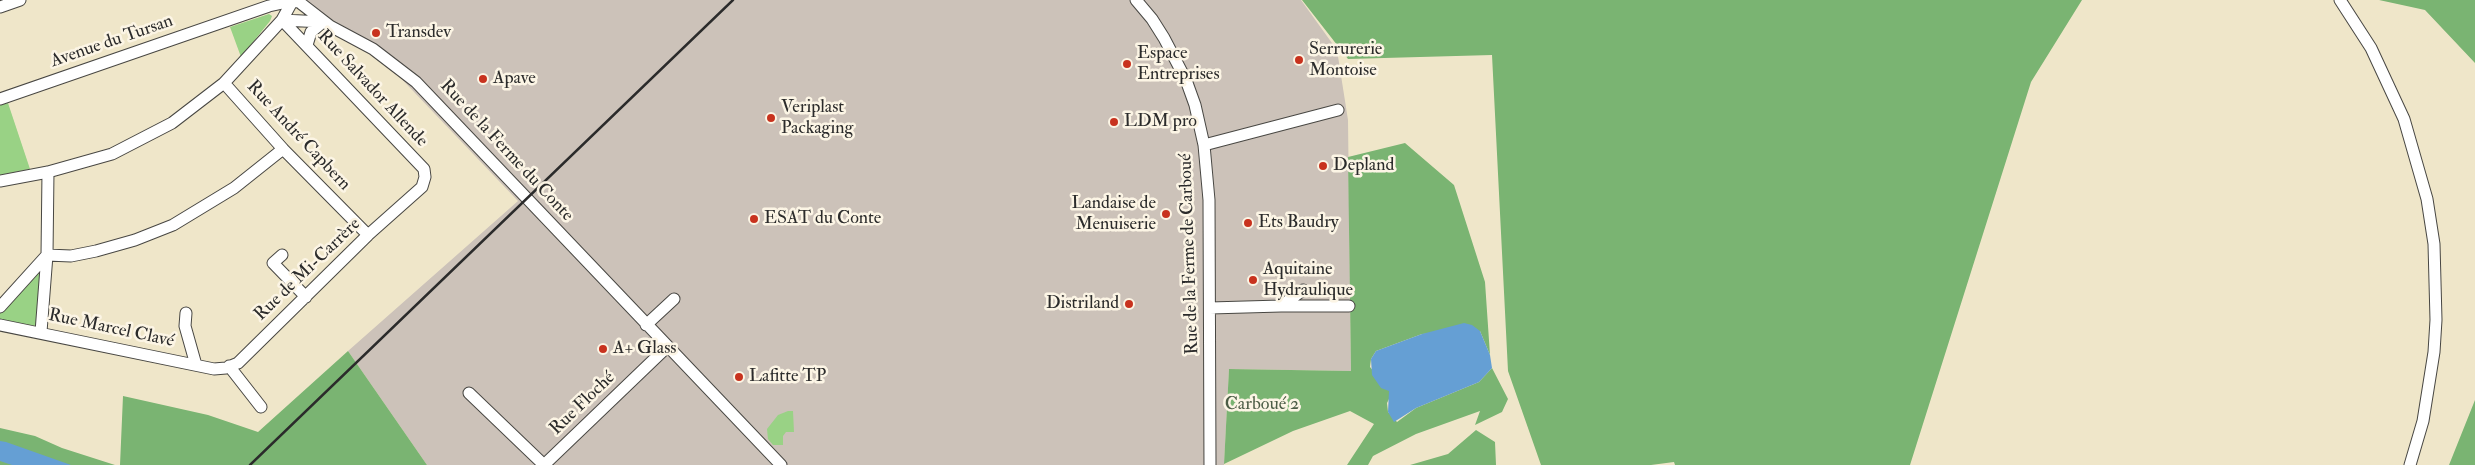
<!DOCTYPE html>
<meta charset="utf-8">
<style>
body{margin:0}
canvas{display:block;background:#efe6c9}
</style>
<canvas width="2475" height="465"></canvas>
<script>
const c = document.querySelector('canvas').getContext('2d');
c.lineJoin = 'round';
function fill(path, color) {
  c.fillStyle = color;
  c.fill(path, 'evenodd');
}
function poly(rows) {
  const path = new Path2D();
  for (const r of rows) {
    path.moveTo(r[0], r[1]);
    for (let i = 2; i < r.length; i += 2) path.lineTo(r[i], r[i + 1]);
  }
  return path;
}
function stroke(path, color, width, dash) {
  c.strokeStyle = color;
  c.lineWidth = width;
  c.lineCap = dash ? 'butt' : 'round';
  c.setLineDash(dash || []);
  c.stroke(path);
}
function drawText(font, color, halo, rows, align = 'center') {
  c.font = font + ' "IM FELL Double Pica",serif';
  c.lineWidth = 5;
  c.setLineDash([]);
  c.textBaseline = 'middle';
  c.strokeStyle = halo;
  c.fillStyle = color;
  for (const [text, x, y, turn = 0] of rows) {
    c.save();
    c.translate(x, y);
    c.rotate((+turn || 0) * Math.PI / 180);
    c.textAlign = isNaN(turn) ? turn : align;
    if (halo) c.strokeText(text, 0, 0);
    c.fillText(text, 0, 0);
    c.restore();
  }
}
const industrial = poly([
 [305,0,1301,0,1337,50,1348,120,1351,371,1229,369,1224,465,427,465,348,351,518,201,373,49]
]);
const green = poly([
 [269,14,272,16,270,21,241,57,230,27],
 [8,103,30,169,0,175,0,105],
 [42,267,36,326,0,321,0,313],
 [788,411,793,411,794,432,786,432,783,436,783,445,773,445,768,439,767,429,778,415]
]);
const forest = poly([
 [1302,0,2082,0,2031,82,1910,465,1675,465,1674,462,1651,465,1541,465,1508,371,1492,55,1348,59],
 [2379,0,2475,0,2475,63,2425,10],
 [1405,143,1454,185,1485,282,1490,355,1480,331,1422,334,1376,351,1371,359,1370,367,1389,390,1391,395,1387,403,1388,412,1397,422,1416,408,1479,382,1492,368,1508,399,1502,412,1475,425,1480,411,1416,434,1373,456,1368,465,1347,465,1374,424,1350,411,1293,431,1224,464,1229,369,1351,371,1348,157],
 [348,351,427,465,120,465,123,396,208,415,258,432],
 [2475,400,2475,465,2449,465],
 [0,428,35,436,62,448,115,465,0,465],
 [1476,430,1495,442,1496,465,1410,465,1448,454]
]);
const water = poly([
 [1464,323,1472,325,1480,331,1490,355,1492,368,1479,382,1416,408,1394,422,1388,412,1389,391,1381,388,1372,375,1371,359,1376,351,1422,334],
 [0,441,6,442,71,465,12,465,0,461]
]);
const minor = poly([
 [1136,0,1152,19,1164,38,1186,80,1195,105,1204,145,1209,200,1210,465],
 [2340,0,2371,48,2404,119,2427,199,2434,244,2436,320,2434,352,2423,421,2410,465],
 [292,1,299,2,330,26,373,49,416,82,781,465],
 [0,7,20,0],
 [282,20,323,22],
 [307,45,311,32,323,22],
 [224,83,283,149,368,235],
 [0,99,269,6,292,1],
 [1204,145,1338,110],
 [0,181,48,172,112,154,172,123,224,83,282,20,293,0],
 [282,255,273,263,306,297],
 [1281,306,1349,306],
 [0,307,47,255,48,172],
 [1210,308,1281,306,1303,290],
 [186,313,185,326,196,365],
 [0,325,214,369,226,368,238,363,368,235,422,187,425,177,424,169,282,20],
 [646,325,674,299],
 [41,332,47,255,71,256,96,251,135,240,173,225,234,188,283,149],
 [229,366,261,407],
 [469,393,544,465],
 [544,465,667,347]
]);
const rail = poly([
 [250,465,733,0]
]);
const markers = [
 [376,33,5,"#c8321e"],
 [1299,60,5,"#c8321e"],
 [1127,64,5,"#c8321e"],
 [483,79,5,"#c8321e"],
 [771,118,5,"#c8321e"],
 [1114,122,5,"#c8321e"],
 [1323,166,5,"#c8321e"],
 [1166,214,5,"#c8321e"],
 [754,219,5,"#c8321e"],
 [1248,223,5,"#c8321e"],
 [1253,280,5,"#c8321e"],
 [1129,304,5,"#c8321e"],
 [603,349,5,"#c8321e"],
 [739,377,5,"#c8321e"]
];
const poiNames = [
 ["Transdev",386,33],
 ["Serrurerie",1309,50],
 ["Montoise",1309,71],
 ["Espace",1137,54],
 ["Entreprises",1137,75],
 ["Apave",493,79],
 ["Veriplast",781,108],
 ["Packaging",781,129],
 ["LDM pro",1124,122],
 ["Depland",1333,166],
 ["Landaise de",1156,204,"right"],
 ["Menuiserie",1156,225,"right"],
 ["ESAT du Conte",764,219],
 ["Ets Baudry",1258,223],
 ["Aquitaine",1263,270],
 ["Hydraulique",1263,291],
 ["Distriland",1119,304,"right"],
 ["A+ Glass",613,349],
 ["Lafitte TP",749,377]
];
const streetNames = [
 ["Avenue du Tursan",112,42,-19],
 ["Rue Salvador Allende",372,89,47],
 ["Rue André Capbern",298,136,47],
 ["Rue de la Ferme du Conte",506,151,47],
 ["Rue de la Ferme de Carboué",1190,254,-92],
 ["Rue de Mi-Carrère",308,270,-44],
 ["Rue Marcel Clavé",111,329,12],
 ["Rue Floché",583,404,-44]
];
const parkNames = [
 ["Carboué 2",1262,405]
];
fill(industrial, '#ccc2b9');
fill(green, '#99d285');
fill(forest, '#7ab472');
fill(water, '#659fd4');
stroke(minor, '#484743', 13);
stroke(minor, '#fff', 11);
stroke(rail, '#2b2b2b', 2.5);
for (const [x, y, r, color] of markers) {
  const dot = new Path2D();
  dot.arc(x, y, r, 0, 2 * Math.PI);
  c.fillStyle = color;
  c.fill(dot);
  stroke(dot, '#fcf5e5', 2);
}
drawText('18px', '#2b2b2b', '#fcf5e5', poiNames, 'left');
drawText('18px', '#2b2b2b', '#fcf5e5', streetNames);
drawText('18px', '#4c5d46', '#fcf5e5', parkNames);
</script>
